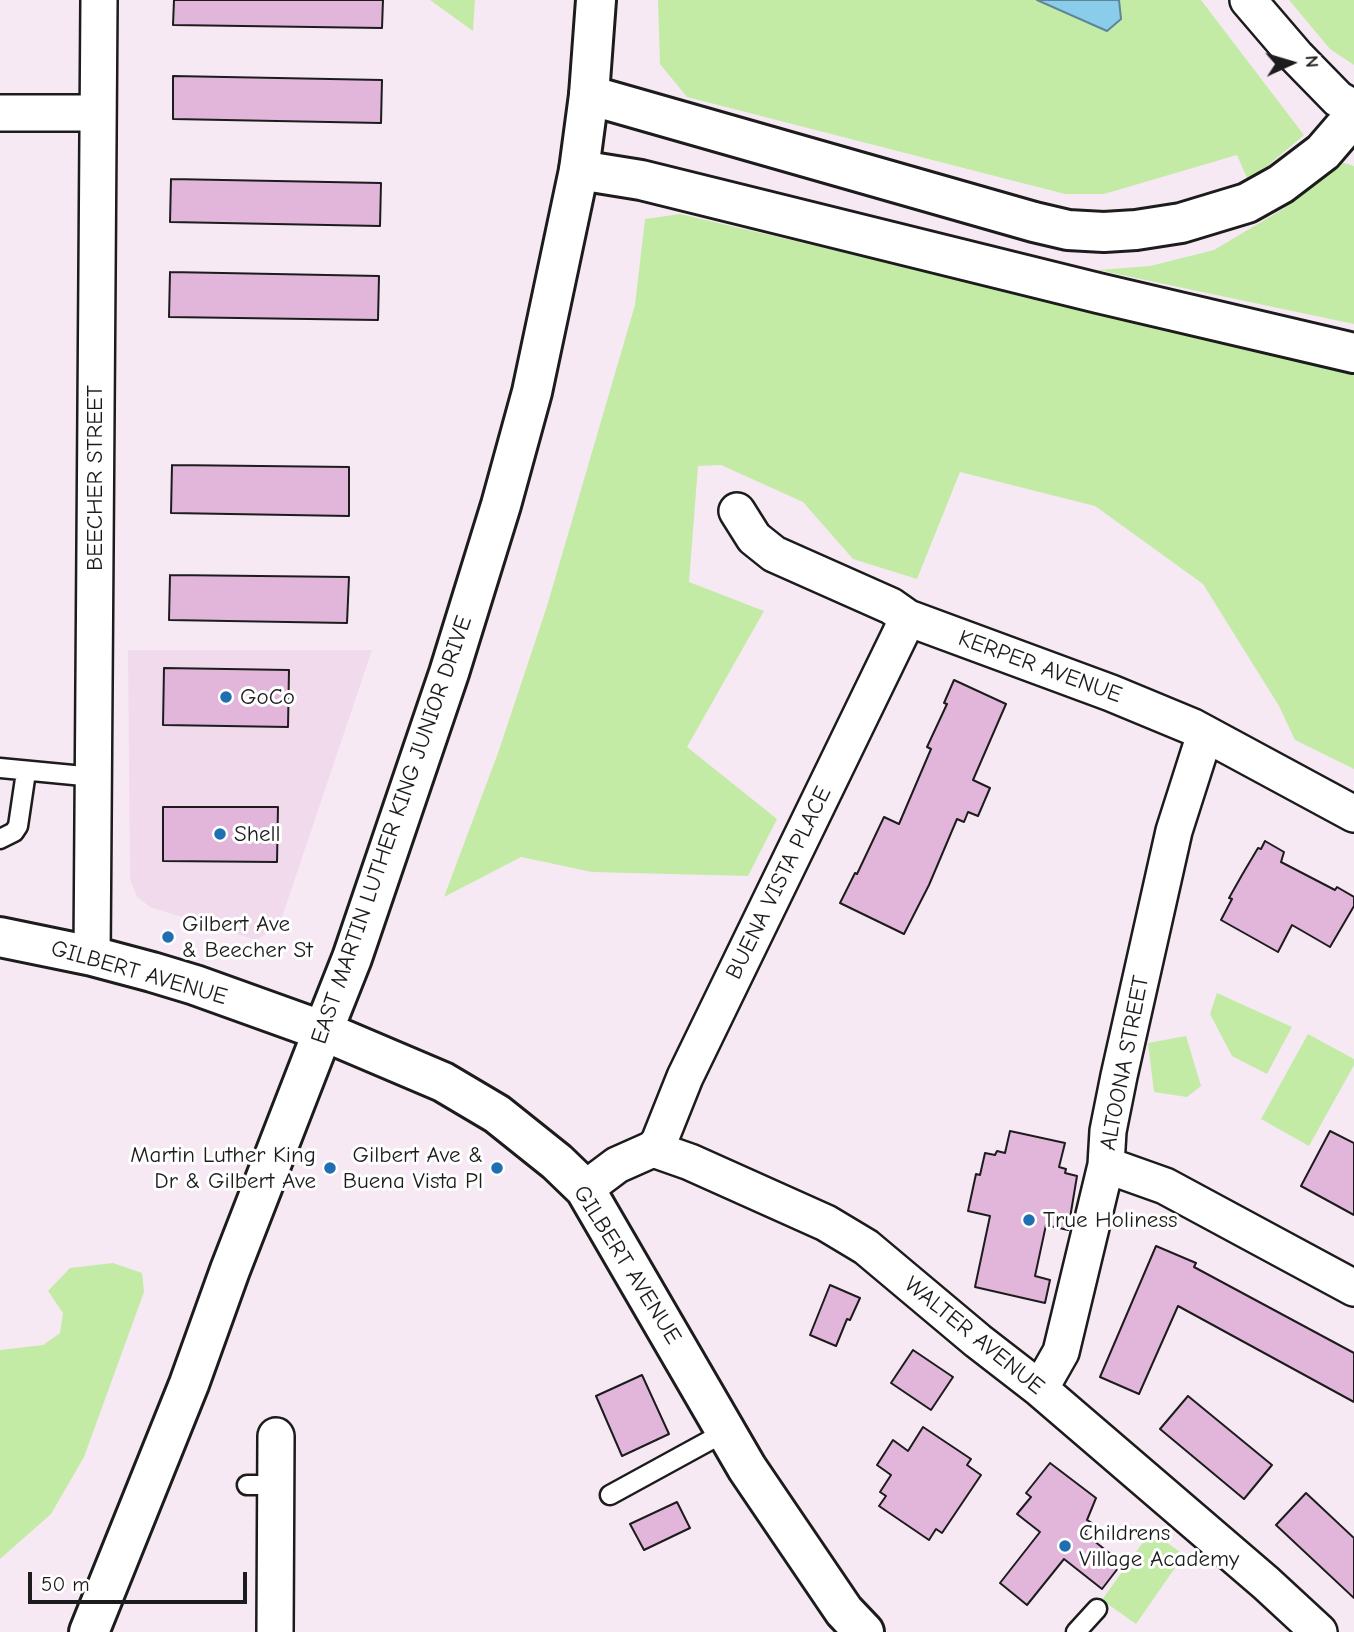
<!DOCTYPE html>
<style>
body{margin:0}
#map{position:relative;width:1354px;height:1632px;overflow:hidden;background:#f6e9f4;font-family:"Comic Neue",sans-serif}
canvas{display:block}
.north{position:absolute;left:1256px;top:28px;width:70px;height:70px;-webkit-text-stroke:5px #fff;paint-order:stroke;rotate:86deg;font-size:19px;font-weight:700;line-height:28px;text-align:center;color:#1c1c1c}
.north::after{content:'';display:block;margin:auto;width:24px;height:32px;background:#1c1c1c;clip-path:polygon(50% 0,100% 100%,50% 72%,0 100%)}
.scale{position:absolute;left:28px;top:1572px;width:219px;height:32px;box-sizing:border-box;border:4px solid #1c1c1c;border-top:0;padding-left:9px;font-size:21px;line-height:24px;white-space:nowrap;color:#1c1c1c;-webkit-text-stroke:5px #fff;paint-order:stroke}
</style>
<div id="map">
<canvas width="1354" height="1632"></canvas>
<div class="north">N</div>
<div class="scale">50 m</div>
</div>
<script>
const c = document.querySelector('canvas').getContext('2d');
c.lineJoin = 'round';
function fill(path, color) {
  c.fillStyle = color;
  c.fill(path, 'evenodd');
}
function poly(rows) {
  const path = new Path2D();
  for (const r of rows) {
    path.moveTo(r[0], r[1]);
    for (let i = 2; i < r.length; i += 2) path.lineTo(r[i], r[i + 1]);
  }
  return path;
}
function stroke(path, color, width, dash) {
  c.strokeStyle = color;
  c.lineWidth = width;
  c.lineCap = dash ? 'butt' : 'round';
  c.setLineDash(dash || []);
  c.stroke(path);
}
function drawText(font, color, halo, rows, align = 'center') {
  c.font = font + ' "Comic Neue",sans-serif';
  c.lineWidth = 6;
  c.setLineDash([]);
  c.textBaseline = 'middle';
  c.strokeStyle = halo;
  c.fillStyle = color;
  for (const [text, x, y, turn = 0] of rows) {
    c.save();
    c.translate(x, y);
    c.rotate((+turn || 0) * Math.PI / 180);
    c.textAlign = isNaN(turn) ? turn : align;
    if (halo) c.strokeText(text, 0, 0);
    c.fillText(text, 0, 0);
    c.restore();
  }
}
const built = poly([
 [128,650,372,650,279,926,256,940,150,907,137,897,130,879]
]);
const green = poly([
 [430,0,475,0,473,31],
 [658,0,1037,0,1107,31,1121,19,1119,0,1201,0,1304,135,1259,173,1247,178,1237,155,1104,194,1065,194,687,97,660,64],
 [1289,0,1354,0,1354,65,1330,49],
 [1341,162,1354,166,1354,324,1098,270,1150,266,1214,250,1283,209],
 [680,214,1354,372,1354,769,1295,740,1279,706,1203,584,1095,506,960,472,917,579,853,559,803,502,721,465,698,466,689,582,764,611,687,747,777,819,748,876,592,872,521,857,444,897,498,753,547,606,635,305,645,219],
 [1217,993,1292,1027,1267,1074,1232,1056,1210,1014],
 [1308,1034,1354,1059,1354,1065,1309,1146,1261,1119],
 [1186,1036,1201,1086,1187,1097,1154,1092,1148,1043],
 [113,1263,142,1273,144,1292,84,1457,51,1514,0,1559,0,1350,43,1345,60,1333,63,1313,48,1291,70,1268],
 [1151,1531,1184,1555,1136,1624,1102,1600]
]);
const water = poly([
 [1037,0,1119,0,1121,19,1107,31,1037,0]
]);
const building = poly([
 [174,0,383,0,382,28,173,25,174,0],
 [173,76,382,80,381,123,173,119,173,76],
 [171,179,381,183,380,226,170,222,171,179],
 [170,272,379,276,378,320,169,317,170,272],
 [172,465,349,467,349,516,171,513,172,465],
 [170,575,349,577,347,623,169,620,170,575],
 [164,668,289,670,288,727,163,725,164,668],
 [954,680,1006,704,973,780,990,788,978,816,968,812,964,822,957,819,929,885,904,934,840,903,855,873,857,874,884,817,899,824,931,749,927,747,947,704,944,703,954,680],
 [163,807,278,807,277,862,163,861,163,807],
 [1265,841,1284,852,1281,862,1335,890,1337,887,1354,897,1354,906,1330,947,1292,925,1278,952,1221,920,1232,899,1229,898,1242,875,1258,848,1261,849,1265,841],
 [1010,1131,1065,1143,1059,1167,1066,1169,1065,1173,1077,1176,1068,1230,1046,1225,1035,1276,1050,1280,1045,1303,975,1287,990,1216,968,1211,976,1174,980,1175,985,1153,995,1155,997,1151,1005,1153,1010,1131],
 [1330,1131,1354,1143,1354,1215,1301,1186,1330,1131],
 [1156,1246,1196,1263,1194,1267,1354,1353,1354,1402,1178,1306,1139,1394,1100,1377,1156,1246],
 [830,1285,860,1298,850,1320,847,1319,836,1346,810,1335,830,1285],
 [913,1350,953,1377,931,1410,891,1383,913,1350],
 [642,1375,669,1434,622,1456,596,1396,642,1375],
 [1188,1396,1272,1465,1244,1499,1160,1429,1188,1396],
 [923,1427,971,1459,967,1465,981,1475,942,1533,936,1529,929,1540,879,1506,886,1496,880,1492,891,1475,877,1465,893,1440,908,1451,923,1427],
 [1050,1463,1096,1498,1087,1520,1092,1523,1084,1533,1122,1563,1102,1589,1064,1559,1027,1605,1000,1583,1040,1532,1017,1514,1031,1497,1026,1493,1050,1463],
 [1306,1493,1354,1538,1354,1598,1276,1525,1306,1493],
 [677,1502,690,1528,644,1550,630,1524,677,1502]
]);
const lane = poly([
 [0,768,94,777],
 [0,839,14,832,18,826,26,772],
 [247,1485,276,1485],
 [610,1495,727,1431],
 [1076,1632,1097,1609]
]);
const street = poly([
 [1248,0,1296,56,1338,99,1354,108],
 [0,113,97,113],
 [737,511,754,538,774,554,891,606,908,618,1111,693,1193,727,1354,814],
 [92,956,99,0],
 [653,1149,659,1142,685,1077,908,618],
 [1106,1165,1165,1186,1354,1288],
 [585,1189,617,1165,653,1149,690,1162,826,1223,866,1247,978,1341,1040,1389,1266,1583,1319,1632],
 [1040,1389,1061,1352,1106,1165,1108,1131,1119,1076,1174,831,1205,734],
 [275,1632,276,1436]
]);
const secondary = poly([
 [89,1632,189,1384,230,1270,323,1031]
]);
const primary = poly([
 [0,937,92,956,152,972,195,985,323,1031,443,1082,497,1114,557,1162,585,1189,747,1468,844,1611,864,1632],
 [323,1031,352,958,449,673,501,505,532,392,579,170,589,95,596,0]
]);
const highway = poly([
 [589,95,1034,222,1068,230,1104,232,1136,230,1181,223,1247,203,1281,184,1323,152,1354,116],
 [579,170,641,180,1098,293,1354,353]
]);
const markers = [
 [226,697,7,"#1f6fb2"],
 [220,834,7,"#1f6fb2"],
 [168,937,7,"#1f6fb2"],
 [330,1168,7,"#1f6fb2"],
 [497,1168,7,"#1f6fb2"],
 [1029,1220,7,"#1f6fb2"],
 [1065,1546,7,"#1f6fb2"]
];
const streetNames = [
 ["BEECHER STREET",95,478,-90],
 ["KERPER AVENUE",1040,667,20],
 ["EAST MARTIN LUTHER KING JUNIOR DRIVE",392,830,-71],
 ["BUENA VISTA PLACE",779,883,-64],
 ["GILBERT AVENUE",139,973,16],
 ["ALTOONA STREET",1125,1063,-79],
 ["GILBERT AVENUE",627,1265,58],
 ["WALTER AVENUE",974,1336,39]
];
const poiNames = [
 ["GoCo",240,697],
 ["Shell",234,834],
 ["Gilbert Ave",182,924],
 ["& Beecher St",182,950],
 ["Martin Luther King",316,1155,"right"],
 ["Dr & Gilbert Ave",316,1181,"right"],
 ["Gilbert Ave &",483,1155,"right"],
 ["Buena Vista Pl",483,1181,"right"],
 ["True Holiness",1043,1220],
 ["Childrens",1079,1533],
 ["Village Academy",1079,1559]
];
fill(built, '#f0daec');
fill(green, '#c3eba6');
fill(water, '#89cdea');
stroke(water, '#5d8698', 2);
fill(building, '#e2b6db');
stroke(building, '#1c1c1c', 2);
stroke(lane, '#1c1c1c', 23);
stroke(street, '#1c1c1c', 40);
stroke(secondary, '#1c1c1c', 44);
stroke(primary, '#1c1c1c', 44);
stroke(highway, '#1c1c1c', 44);
stroke(lane, '#fff', 18);
stroke(street, '#fff', 35);
stroke(secondary, '#fff', 38);
stroke(primary, '#fff', 38);
stroke(highway, '#fff', 38);
for (const [x, y, r, color] of markers) {
  const dot = new Path2D();
  dot.arc(x, y, r, 0, 2 * Math.PI);
  c.fillStyle = color;
  c.fill(dot);
  stroke(dot, '#fff', 2.5);
}
drawText('23px', '#1c1c1c', '#fff', streetNames);
drawText('23px', '#1c1c1c', '#fff', poiNames, 'left');
</script>
